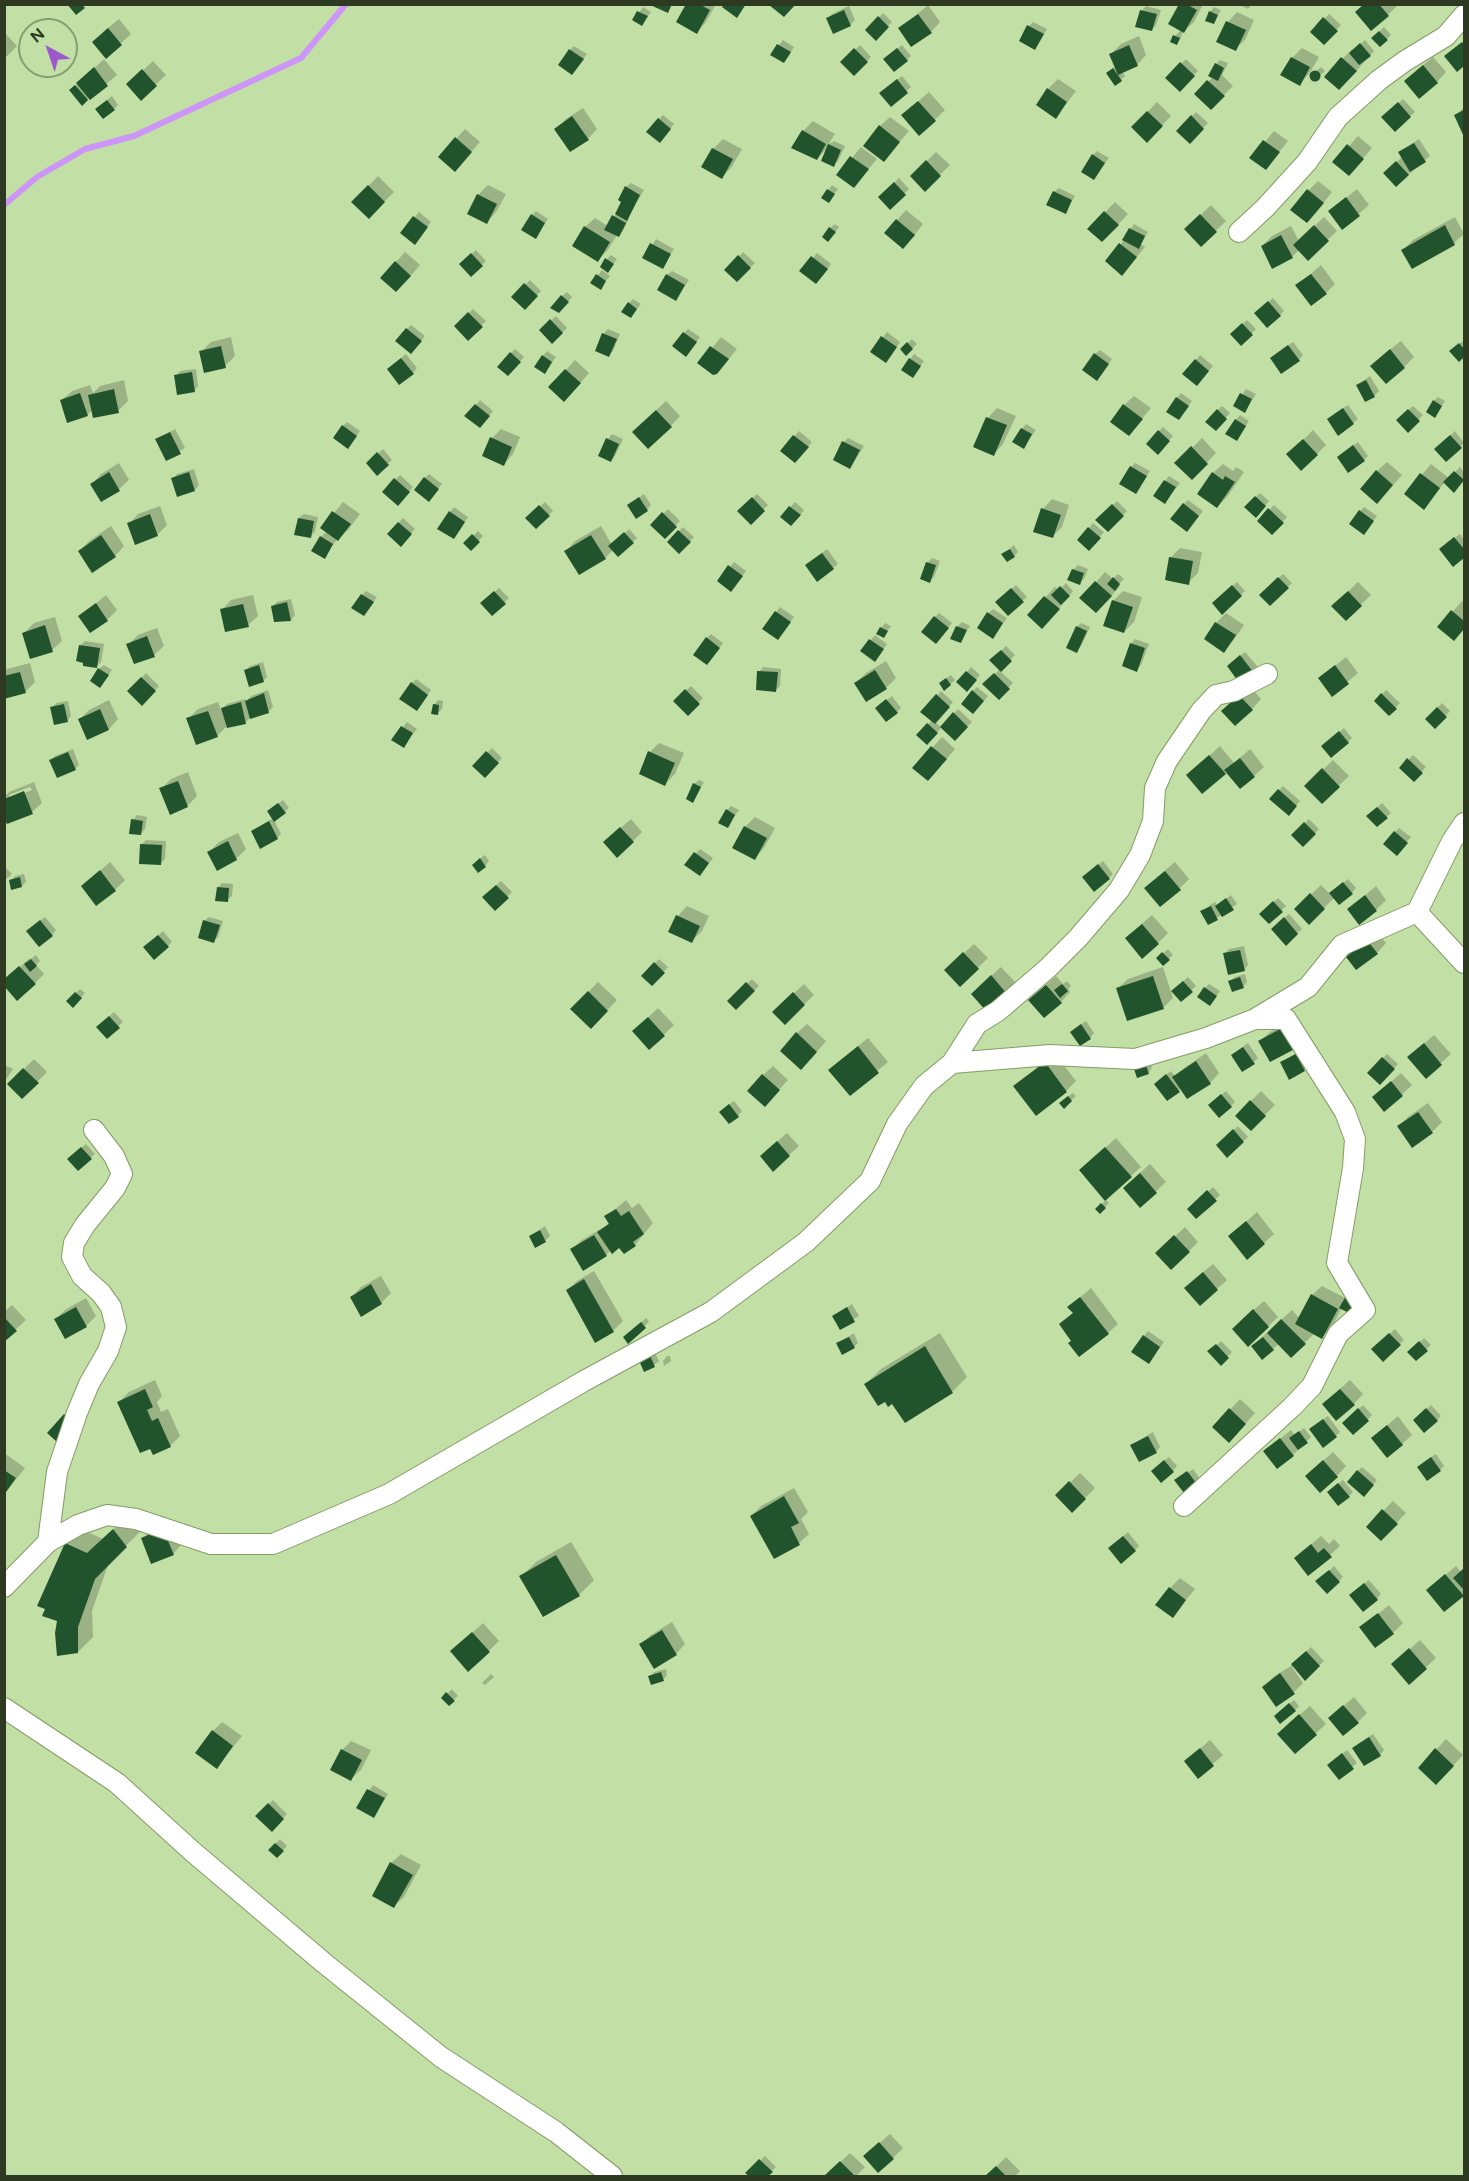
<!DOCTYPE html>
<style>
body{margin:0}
#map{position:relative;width:1469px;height:2181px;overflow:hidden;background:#c2dfa5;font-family:Figtree,sans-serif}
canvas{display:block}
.frame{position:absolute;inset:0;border:6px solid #2e3922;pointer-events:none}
.north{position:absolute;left:18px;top:18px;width:60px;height:60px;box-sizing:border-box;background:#c2dfa5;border:2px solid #879d71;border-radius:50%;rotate:320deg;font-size:16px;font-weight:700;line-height:24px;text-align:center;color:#2e3922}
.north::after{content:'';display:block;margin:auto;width:21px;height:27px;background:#9e58cd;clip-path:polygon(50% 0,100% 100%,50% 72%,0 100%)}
</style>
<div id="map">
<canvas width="1469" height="2181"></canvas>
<div class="frame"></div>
<div class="north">N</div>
</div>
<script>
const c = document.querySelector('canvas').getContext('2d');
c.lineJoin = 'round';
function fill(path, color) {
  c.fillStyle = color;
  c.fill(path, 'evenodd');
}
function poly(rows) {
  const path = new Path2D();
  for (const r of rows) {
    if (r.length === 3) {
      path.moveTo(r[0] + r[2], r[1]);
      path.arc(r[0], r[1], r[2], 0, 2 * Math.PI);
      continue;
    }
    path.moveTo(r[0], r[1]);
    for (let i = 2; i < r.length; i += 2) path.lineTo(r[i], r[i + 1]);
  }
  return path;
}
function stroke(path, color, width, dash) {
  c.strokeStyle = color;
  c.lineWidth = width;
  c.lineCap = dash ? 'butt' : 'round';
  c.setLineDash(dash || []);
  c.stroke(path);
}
const shadow = poly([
 [688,4,716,4,706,22,697,32],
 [1180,4,1203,4,1194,22,1182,33,1181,38,1177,43,1175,36,1181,30],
 [1238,4,1252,4,1248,9],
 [1365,4,1397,4,1398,5,1388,15],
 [928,5,940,22,931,32,900,29],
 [849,6,855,20,851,24,834,32,828,19,832,14],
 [1146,6,1161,10,1156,25,1152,30,1142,10],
 [643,7,651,12,642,24,634,20],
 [1214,7,1221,10,1213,23,1210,12],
 [1237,12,1254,20,1245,40,1235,49,1228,22],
 [883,13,892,22,876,39,867,30],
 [1329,14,1341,25,1324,43,1312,32],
 [119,19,131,34,106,57,103,32],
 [1033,22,1047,29,1035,49,1029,26],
 [1384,27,1391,35,1380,45,1373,38],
 [4,32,17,46,4,59],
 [1139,36,1146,55,1137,65,1122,71,1125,76,1121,80,1113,68,1116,66,1111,54,1121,44],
 [783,40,794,47,788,57,772,54],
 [1365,40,1374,51,1349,79,1326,76,1352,49,1354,50],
 [860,45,871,57,854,74,843,62],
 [902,45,911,56,907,60,889,55],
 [574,46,587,54,577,68,570,50],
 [1302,48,1319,57,1309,74,1299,84,1292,58],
 [1433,57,1446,72,1437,82,1416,71],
 [104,59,117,75,82,104,71,90],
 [1186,59,1198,71,1180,90,1167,78],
 [1220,60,1228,63,1222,75,1233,86,1211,108,1196,94,1213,77,1216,64],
 [153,61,166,75,141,98,138,75],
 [1321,67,1325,71,1315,80,1312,75],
 [902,76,911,87,891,105,886,89],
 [1058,79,1076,91,1056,117,1048,89],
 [929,92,945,110,920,134,913,106],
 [112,96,118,105,114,109,101,105],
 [1403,99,1415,112,1395,130,1384,117],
 [1157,102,1171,116,1147,141,1133,127],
 [1464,107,1464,134,1455,116],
 [583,108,597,129,588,139,556,129,566,119],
 [1196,112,1208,123,1190,142,1178,131],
 [663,115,674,124,664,137,659,119],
 [890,117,909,131,884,160,880,126],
 [813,121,835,134,828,145,834,141,845,146,838,161,833,165,828,147,817,159,803,131],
 [465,129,480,142,464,160,456,139],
 [1274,131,1288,141,1266,168,1252,158],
 [1358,136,1372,148,1358,164,1349,146],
 [723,139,742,149,731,168,722,177,713,149],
 [1419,139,1430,156,1396,185,1385,173,1403,156,1400,152,1405,148],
 [861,147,877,159,854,186,838,175],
 [1097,151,1109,158,1094,178,1093,155],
 [936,152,950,165,925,189,912,176],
 [378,176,394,192,369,217,353,202],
 [899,178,909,189,890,208,880,197],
 [1318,181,1332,192,1316,212,1309,190],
 [631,183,644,190,628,217,629,218,623,231,617,235,607,251,598,260,585,227,595,218,608,226,618,211,626,187],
 [488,185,506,194,496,212,487,222,478,195],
 [832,185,838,189,829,201,823,197],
 [1059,188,1075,196,1065,213,1054,192],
 [1357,189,1369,205,1342,228,1330,211],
 [1115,202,1128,214,1112,231,1090,228],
 [1211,205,1226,221,1201,245,1186,229],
 [906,210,923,224,913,237,897,220],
 [536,211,548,219,536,237,532,215],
 [419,212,431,222,419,238,402,233],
 [1324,217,1337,231,1308,259,1300,249,1292,257,1262,246,1272,236,1291,226,1299,241],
 [1455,217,1464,234,1454,243,1412,267,1403,250,1413,240],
 [835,224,839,227,833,235,830,228],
 [1134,224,1148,232,1141,244,1145,247,1122,274,1121,244],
 [656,239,674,249,662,267,645,257],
 [476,250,486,261,471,275,461,264],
 [405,252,420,265,406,281,396,262],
 [743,252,755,263,737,280,726,270],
 [817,253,831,264,821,278,802,271],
 [611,255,617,259,612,266,607,259],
 [1321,265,1335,284,1326,293,1297,286],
 [602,270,610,276,600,288,592,283],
 [672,271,689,280,676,299,667,275],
 [530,280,541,291,525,308,513,297],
 [567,292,572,297,563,307,562,296],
 [1273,298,1284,311,1280,315,1260,309],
 [633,299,641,304,631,316,629,303],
 [473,309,486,321,468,339,456,326],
 [556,316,567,328,552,342,541,330],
 [1247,320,1256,329,1241,344,1232,334],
 [411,325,425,336,415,348,407,329],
 [608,329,620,334,613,351,609,355,603,334],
 [688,329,700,337,691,350,684,333],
 [887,332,900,342,890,357,872,352],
 [231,337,235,356,225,366,201,352,211,342],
 [721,337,737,349,717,373,700,363],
 [912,339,917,344,907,354,902,349],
 [1464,340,1464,355,1459,360,1456,347],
 [1401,341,1414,357,1404,367,1382,356],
 [1293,342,1303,355,1299,360,1276,354],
 [515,349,524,357,508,374,511,353],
 [1100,350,1112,359,1101,375,1095,354],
 [547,351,556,357,549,367,543,356],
 [406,354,417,368,413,373,393,365],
 [914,354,924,361,917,371,910,359],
 [1200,355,1213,366,1201,380,1184,374],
 [575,360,589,373,574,390,566,370],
 [196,369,198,386,194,391,176,376,180,371],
 [1370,376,1379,391,1374,396,1357,385],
 [124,380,128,401,118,411,93,409,87,415,62,400,72,391,90,385,93,393,100,386],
 [1246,389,1256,394,1245,411,1235,405],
 [1181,393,1192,401,1179,419,1177,398],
 [1134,396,1151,408,1129,434,1124,405],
 [1438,397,1445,401,1435,416,1434,401],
 [480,400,493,411,484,422,476,405],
 [666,401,680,416,671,426,644,422],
 [1348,405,1358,419,1339,434,1333,415],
 [1222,406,1230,413,1220,425,1218,410],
 [1413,406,1423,415,1408,430,1398,420],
 [997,408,1016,416,1003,444,994,454,988,418],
 [1240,415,1249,421,1237,439,1236,420],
 [347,422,360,431,352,442,343,426],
 [1026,424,1036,430,1024,447,1022,429],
 [1163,427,1173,436,1158,453,1148,443],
 [175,429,185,448,167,459,157,440],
 [501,429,520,437,513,454,504,464,492,438],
 [1313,430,1326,445,1317,454,1298,445],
 [799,431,812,442,800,457,782,450],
 [1455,431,1464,443,1446,460,1436,449],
 [612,434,623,439,615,456,610,461,600,455,608,439],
 [848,438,864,446,850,468,844,442],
 [1202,438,1216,453,1192,478,1177,463],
 [1358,442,1368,456,1364,460,1343,453],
 [383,449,392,460,377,474,368,463],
 [1387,462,1402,475,1387,492,1377,471],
 [119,463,129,480,119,489,102,500,92,484,101,474],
 [1135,463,1150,471,1140,487,1131,467],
 [1223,464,1233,471,1236,467,1244,472,1227,497,1217,507,1213,473],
 [1431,464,1449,478,1460,467,1464,472,1464,481,1454,491,1445,482,1424,508,1406,494],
 [194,469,199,485,195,490,173,479,177,474],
 [429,474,442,484,433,495,425,478],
 [400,475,413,487,398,504,384,491],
 [1169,476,1180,483,1165,502,1155,496],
 [1260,493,1269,501,1256,516,1246,507],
 [644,494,651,505,647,510,629,505],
 [757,494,768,505,751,522,740,511],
 [1052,499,1069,505,1062,527,1052,537,1043,509],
 [1188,500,1203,511,1191,526,1184,504],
 [1117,501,1127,511,1108,530,1098,520],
 [343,502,360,514,348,530,337,539,325,557,321,537,327,531,322,528],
 [545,502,553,511,536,527,527,518],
 [795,502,804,510,796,520,782,516],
 [1274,505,1287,517,1272,533,1259,520],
 [160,506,167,525,157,535,129,524,138,514],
 [454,507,468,517,458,533,450,512],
 [1364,507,1377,516,1368,528,1360,511],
 [668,509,680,521,665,537,652,525],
 [304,514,318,517,315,532,310,536,299,518],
 [403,518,415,529,401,545,389,534],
 [1093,523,1104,532,1089,549,1079,540],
 [111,526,124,546,115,556,80,551,89,541],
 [601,526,612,545,629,529,637,538,618,555,614,549,605,558,566,551,575,541],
 [683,527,694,537,679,552,669,542],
 [478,531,483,536,471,549,465,543],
 [1460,534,1464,540,1464,556,1453,565,1446,545],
 [1014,545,1018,552,1014,556,1003,555],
 [1180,548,1202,552,1198,573,1188,583,1171,557],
 [827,549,838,564,833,568,811,561],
 [932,558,940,561,934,577,930,581,922,578,928,562],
 [734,562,746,571,735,585,719,581],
 [1078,565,1088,569,1084,579,1079,583,1069,580,1074,569],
 [1105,572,1113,579,1118,574,1124,579,1119,584,1120,586,1106,602,1096,582],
 [1283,574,1292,583,1270,604,1261,595],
 [1237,582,1245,591,1222,612,1214,603],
 [1358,582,1371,595,1346,619,1333,606],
 [1066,583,1073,591,1052,617,1029,615,1055,587,1059,590],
 [1016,585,1027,597,1008,614,997,602],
 [499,588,509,598,492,614,482,603],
 [366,591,377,597,368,610,362,595],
 [1123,591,1142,597,1134,622,1124,632,1113,601],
 [106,595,117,610,107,620,80,617],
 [253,595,258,616,248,625,222,610,231,600],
 [291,599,295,615,291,620,273,606,277,602],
 [1462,601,1464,603,1464,629,1454,639,1439,627],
 [780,607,794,617,782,633,764,628],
 [993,609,1007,618,997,632,989,613],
 [939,613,952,623,940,638,935,617],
 [1226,613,1244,625,1233,641,1224,651,1216,623],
 [55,617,62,641,52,650,24,633,34,623],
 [962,622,970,626,960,641,957,627],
 [885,623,891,626,884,636,881,628],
 [1081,623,1090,627,1081,646,1077,651,1077,627],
 [157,628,164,646,154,655,128,645,138,635],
 [711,634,723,643,711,659,707,638],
 [875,635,887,644,879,655,862,651],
 [1135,639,1149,644,1141,665,1137,670,1131,644],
 [85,641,104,644,101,662,96,667,81,645],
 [1006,646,1015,655,1000,671,1013,683,999,698,985,684,1000,669,992,660],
 [1245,652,1258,667,1253,672,1233,662],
 [1346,657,1358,673,1332,695,1320,678],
 [886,661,896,678,886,688,866,700,856,683,866,673],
 [263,662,267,677,263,681,246,670,250,666],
 [30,663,35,682,25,692,4,697,4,672,7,669],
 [104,665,112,670,104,682,99,669],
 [763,667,781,669,780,686,776,690,759,672],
 [971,667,980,675,967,690,967,672],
 [146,673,159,686,142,704,129,691],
 [951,675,955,680,945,689,945,679],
 [416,679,431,690,421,705,412,683],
 [691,686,703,698,688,714,675,701],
 [1250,686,1261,699,1252,709,1223,711],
 [977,687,988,696,978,708,973,691],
 [268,690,273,707,269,711,250,718,246,722,228,727,228,725,217,736,188,719,198,709,218,702,221,710,227,704,245,699,246,701,251,696],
 [1386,690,1400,703,1389,714,1376,701],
 [941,691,953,702,935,722,941,727,958,709,972,722,955,739,942,727,927,743,918,735,932,720,923,711],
 [892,696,901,708,897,712,882,704],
 [109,700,118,719,109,729,88,738,80,719,89,710],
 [438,700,443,701,442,709,437,714,434,705],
 [68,701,71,716,67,721,52,708,56,703],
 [1442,703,1450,711,1435,727,1427,719],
 [407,722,417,729,403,746,393,740],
 [1344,728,1352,738,1348,742,1328,742],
 [942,737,955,749,937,770,914,768],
 [659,743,684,753,675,774,665,784,650,752],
 [1220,746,1234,763,1250,749,1264,767,1254,776,1227,770,1202,792,1198,766],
 [492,748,502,758,485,776,475,766],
 [73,749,79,765,75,769,51,761,55,756],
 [1413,755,1426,767,1414,780,1401,768],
 [1333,760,1349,776,1322,802,1306,786],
 [188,772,197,796,187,806,161,789,171,779],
 [699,780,704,782,693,801,694,784],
 [34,782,42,803,32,812,4,814,4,797,9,792],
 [30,787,32,790,9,799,9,795],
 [1283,786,1300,801,1293,809,1271,799],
 [283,800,289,808,274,820,281,834,277,838,252,831,273,818,273,807],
 [1382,803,1391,813,1377,825,1369,816],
 [731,806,739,810,727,826,727,810],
 [137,815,147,817,145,829,141,834,133,820],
 [755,817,775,828,764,848,755,858,745,827],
 [631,819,642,832,633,841,615,833],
 [1309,819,1319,829,1303,845,1293,835],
 [1399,828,1411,837,1401,849,1395,832],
 [238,833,246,849,236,859,209,852,219,842],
 [146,840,166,841,165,859,160,864,142,844],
 [700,849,713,858,704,870,686,865],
 [485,855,489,861,485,866,478,860],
 [1103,861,1113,874,1109,878,1089,872],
 [110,862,125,880,115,890,83,886],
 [1175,862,1189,879,1180,888,1156,878],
 [4,866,12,874,4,881],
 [24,874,26,882,22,886,11,881,15,876],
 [1348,879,1356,888,1352,893,1335,897,1309,923,1296,909,1321,885,1330,894],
 [501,881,512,892,495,909,484,897],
 [222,883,233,884,232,896,227,900,218,888],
 [1376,886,1386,900,1376,910,1349,909],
 [1231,895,1237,904,1217,918,1202,911,1215,902,1217,906],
 [1278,898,1286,906,1269,922,1261,914],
 [687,906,709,916,702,931,692,941,678,916],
 [1289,914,1302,929,1286,943,1273,929],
 [1152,915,1168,933,1158,943,1136,929],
 [45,917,56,930,52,935,33,926],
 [209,917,223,921,218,937,214,941,204,921],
 [163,931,172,942,168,946,150,943],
 [1377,932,1386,943,1377,953,1347,957],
 [974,944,988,958,960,985,955,961],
 [1244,946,1248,965,1244,970,1225,954,1229,949],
 [1168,949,1173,955,1163,964,1158,958],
 [36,955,40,961,36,965,44,974,35,983,13,973,30,958,31,959],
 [659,959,668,967,652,984,643,976],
 [1001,967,1016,983,1006,993,982,984],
 [1163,967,1173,998,1163,1008,1118,988,1128,979],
 [1245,974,1247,982,1243,987,1230,981,1235,977],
 [1056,976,1063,984,1067,981,1071,986,1068,989,1070,992,1061,1002,1040,990],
 [1188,977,1196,986,1181,1000,1173,991],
 [752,979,759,986,736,1008,729,1001],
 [598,982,617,1000,591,1027,572,1009],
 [804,984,814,995,785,1023,774,1012],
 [1209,984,1220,991,1214,999,1205,988],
 [80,989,85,993,73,1006,68,1001],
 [658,1008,674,1025,650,1048,644,1021],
 [114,1012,123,1022,107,1037,98,1027],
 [1292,1020,1302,1039,1292,1048,1271,1060,1260,1041,1270,1032],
 [1086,1021,1094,1033,1090,1038,1076,1028],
 [807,1024,826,1041,811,1059,797,1033],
 [1434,1035,1451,1054,1426,1076,1419,1048],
 [868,1038,888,1062,850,1094,840,1061],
 [1248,1043,1258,1058,1254,1062,1232,1055],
 [1300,1050,1309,1065,1304,1070,1281,1063],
 [1206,1053,1219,1073,1210,1083,1181,1088,1179,1090,1160,1080,1171,1071,1175,1076,1184,1068],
 [1055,1054,1076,1081,1066,1091,1015,1086],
 [1387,1054,1398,1064,1380,1083,1370,1073],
 [1149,1056,1152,1068,1148,1073,1138,1076],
 [34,1059,47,1072,22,1097,9,1084],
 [7,1066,13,1069,5,1081,4,1068],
 [773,1066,788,1080,774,1095,763,1075],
 [1401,1073,1412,1085,1385,1110,1374,1097],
 [1226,1091,1235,1102,1231,1106,1214,1101],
 [1261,1091,1275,1105,1251,1129,1237,1115],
 [1073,1093,1076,1096,1064,1107,1065,1099],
 [734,1101,742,1111,738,1116,725,1107],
 [1428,1103,1442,1122,1432,1132,1412,1146,1398,1127,1408,1117],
 [1238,1126,1248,1137,1227,1156,1218,1145],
 [787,1133,799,1146,789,1155,771,1147],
 [1116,1138,1141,1167,1105,1199,1109,1203,1100,1212,1097,1209,1106,1200,1081,1170],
 [86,1144,95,1154,78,1169,69,1159],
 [1150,1164,1166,1182,1140,1206,1134,1178],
 [1213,1187,1220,1195,1196,1217,1189,1209],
 [626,1200,632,1208,639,1203,653,1223,635,1245,624,1252,620,1246,611,1250,606,1255,572,1249,582,1240,604,1227,610,1222,606,1217],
 [1257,1212,1274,1234,1264,1243,1230,1236],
 [545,1226,550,1236,545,1241,531,1236],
 [1185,1227,1198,1242,1189,1251,1167,1244],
 [1213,1264,1227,1280,1200,1304,1196,1278],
 [594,1271,623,1321,613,1331,567,1291,577,1281],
 [381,1276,391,1293,381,1303,352,1297,361,1287],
 [1322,1286,1347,1299,1353,1307,1349,1312,1342,1307,1332,1327,1322,1337,1315,1333,1291,1356,1279,1344,1273,1349,1257,1342,1292,1310,1300,1319,1312,1295],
 [1091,1288,1118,1324,1108,1333,1073,1340,1061,1324,1074,1312,1069,1307],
 [86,1298,96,1316,86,1326,55,1320,65,1310],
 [1264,1301,1278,1317,1248,1345,1243,1319],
 [852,1304,859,1316,840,1328,834,1316],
 [12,1305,26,1320,4,1340,4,1312],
 [646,1318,649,1322,628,1341,629,1333],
 [1395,1329,1404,1340,1383,1359,1373,1349],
 [1148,1331,1164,1342,1153,1357,1144,1336],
 [854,1333,858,1343,854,1347,838,1343],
 [940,1333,967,1377,952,1392,905,1421,893,1402,866,1384,881,1369],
 [1424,1338,1431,1345,1416,1359,1410,1352],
 [1221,1341,1232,1352,1221,1364,1210,1352],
 [653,1349,659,1361,654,1365,639,1358],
 [667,1356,670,1356,671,1361,664,1366,663,1361],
 [155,1380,162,1396,157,1402,161,1412,168,1409,180,1436,170,1446,119,1402,129,1392],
 [1350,1380,1363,1394,1354,1404,1333,1395],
 [1240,1399,1255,1413,1239,1431,1214,1427],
 [1363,1405,1372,1415,1354,1433,1344,1423],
 [1431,1405,1441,1416,1437,1420,1415,1420],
 [1328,1416,1340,1432,1336,1436,1316,1425],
 [1398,1416,1412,1435,1402,1444,1373,1438],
 [1304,1428,1311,1437,1293,1455,1265,1451,1291,1430,1295,1435],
 [1153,1432,1160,1447,1156,1452,1132,1445],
 [1333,1452,1346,1466,1337,1476,1316,1467],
 [1436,1454,1444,1466,1440,1470,1424,1462],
 [7,1455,25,1468,4,1494,4,1457],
 [1169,1457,1177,1466,1173,1471,1157,1466],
 [1362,1467,1377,1480,1368,1491,1358,1471],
 [1193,1469,1200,1479,1196,1483,1179,1479],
 [1080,1473,1095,1488,1072,1511,1057,1495],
 [1343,1480,1353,1492,1349,1496,1333,1488],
 [794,1488,808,1512,801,1519,809,1534,799,1543,775,1557,751,1516,761,1506],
 [1393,1501,1406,1513,1381,1539,1368,1526],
 [129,1515,141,1531,109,1562,92,1611,93,1637,78,1652,66,1544,81,1529,103,1539],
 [173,1521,182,1544,173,1554,142,1539,152,1529],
 [1128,1532,1139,1546,1135,1550,1114,1544],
 [1321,1536,1329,1544,1334,1539,1340,1546,1309,1574,1306,1549],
 [571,1542,594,1580,579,1595,521,1577,536,1562],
 [1334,1566,1343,1577,1339,1581,1322,1577],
 [1456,1566,1461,1572,1464,1569,1464,1593,1445,1610,1438,1581],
 [1180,1578,1195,1589,1173,1616,1170,1588],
 [1369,1580,1381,1594,1377,1599,1355,1591],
 [1389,1605,1403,1623,1393,1633,1361,1628],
 [672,1622,685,1644,676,1654,641,1644,651,1635],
 [483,1623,499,1641,469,1670,462,1642],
 [1420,1640,1436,1658,1409,1683,1403,1655],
 [1311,1647,1324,1661,1305,1678,1294,1666,1292,1667,1303,1683,1294,1692,1264,1687,1273,1677,1291,1666],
 [666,1669,667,1675,663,1680,650,1677,654,1672],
 [491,1674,494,1677,485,1685,482,1683],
 [452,1689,458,1696,449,1704,443,1698],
 [1354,1697,1367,1713,1358,1722,1340,1709],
 [1294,1700,1299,1706,1295,1710,1280,1712],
 [1310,1706,1326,1724,1295,1752,1289,1724],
 [222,1722,242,1736,217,1767,213,1731],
 [1373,1734,1384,1750,1380,1755,1358,1744],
 [1446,1739,1463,1755,1446,1773,1420,1768],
 [1210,1740,1223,1755,1198,1777,1186,1761],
 [351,1741,371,1750,361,1770,351,1779,342,1750],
 [1347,1750,1357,1763,1340,1778,1334,1761],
 [373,1785,388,1794,374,1816,358,1807],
 [273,1800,287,1814,272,1830,257,1816],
 [280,1839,287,1846,277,1856,270,1850],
 [401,1854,421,1865,404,1897,394,1906,391,1863],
 [890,2134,903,2148,893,2158,875,2147],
 [850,2153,865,2167,856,2176,826,2176],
 [765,2156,776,2167,766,2176,751,2176,748,2173],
 [1006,2157,1020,2171,1015,2176,987,2176]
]);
const stream = poly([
 [4,205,37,177,85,149,134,136,301,58,346,4]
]);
const building = poly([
 [67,4,82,4,85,8,76,15],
 [648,4,672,4,668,13],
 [686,4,699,4,710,10,697,34,676,22],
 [724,4,746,4,737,18,722,7],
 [1179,4,1186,4,1197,10,1184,33,1168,24],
 [1364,4,1379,4,1389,16,1371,31,1355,12],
 [769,5,795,5,784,17],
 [844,10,851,26,833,34,826,18],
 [1140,10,1157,14,1152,31,1135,27],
 [637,11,648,16,642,26,632,20],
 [1209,11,1218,15,1214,24,1205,21],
 [918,14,932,33,911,47,898,28],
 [878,16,889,27,876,41,865,30],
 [1323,17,1338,31,1324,45,1310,32],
 [1226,21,1246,30,1236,51,1216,42],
 [1027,25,1044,34,1035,50,1019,41],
 [108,28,122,45,106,59,92,42],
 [1379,31,1388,40,1380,47,1371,38],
 [1173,35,1180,38,1177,45,1170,42],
 [1462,42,1464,44,1464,66,1457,72,1444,56],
 [1360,43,1371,56,1359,65,1349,53],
 [777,44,791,52,784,63,770,55],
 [1129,45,1138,66,1118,75,1109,54],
 [854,48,868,62,854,76,840,62],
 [897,48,908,61,894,72,883,59],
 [569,49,584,59,572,75,558,65],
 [1291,57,1310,67,1300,86,1280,75],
 [1341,57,1357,71,1339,90,1324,77],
 [1180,62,1195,76,1180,92,1165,78],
 [1215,63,1224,68,1218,81,1208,76],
 [1423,65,1438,83,1419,99,1404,81],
 [94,67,108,86,90,100,76,83],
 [1113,68,1122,81,1115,86,1106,73],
 [142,69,157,86,141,101,126,84],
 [1315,76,5.5],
 [897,79,908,93,891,107,879,93],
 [1207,80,1225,96,1211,110,1194,94],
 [75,85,88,100,82,106,69,90],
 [1047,88,1067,102,1056,119,1036,105],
 [107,100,115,110,103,119,95,109],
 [918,101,936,121,919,136,901,115],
 [1398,102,1411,117,1395,132,1381,117],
 [1464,110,1464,137,1454,115],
 [1147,111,1163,126,1147,143,1131,127],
 [1191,115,1204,129,1190,144,1176,131],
 [572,116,589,140,570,152,554,129],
 [658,118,671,129,660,143,646,132],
 [879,125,900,142,884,162,863,146],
 [802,130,826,144,817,160,791,148],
 [455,137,472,152,455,172,438,157],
 [1263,140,1280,152,1266,170,1249,158],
 [1414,143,1426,162,1410,172,1398,152],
 [828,144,841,150,834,167,821,161],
 [1347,144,1364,159,1349,176,1332,162],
 [712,148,733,159,722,179,701,167],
 [1092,154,1105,163,1094,180,1081,172],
 [850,156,869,169,854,188,836,175],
 [926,160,941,176,925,192,910,176],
 [1396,161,1409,175,1396,187,1383,173],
 [894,182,906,195,890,210,878,197],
 [368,185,385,202,369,219,351,202],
 [625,186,640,195,627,221,615,214,621,202,618,200],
 [827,189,835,194,829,203,821,198],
 [1307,189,1324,203,1307,223,1290,210],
 [1053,191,1072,200,1066,214,1046,205],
 [477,194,497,204,487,224,467,214],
 [1346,197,1360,216,1342,230,1328,211],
 [1104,211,1119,225,1102,242,1087,229],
 [531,214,545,223,536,239,521,230],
 [1200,214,1217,232,1201,247,1184,229],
 [612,215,626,223,619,237,604,230],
 [413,216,428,227,415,245,400,233],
 [896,219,915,235,903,249,884,233],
 [1314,225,1329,241,1308,261,1293,245],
 [1445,225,1455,245,1412,269,1401,250],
 [584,226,610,242,598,262,572,246],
 [829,227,836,232,828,242,822,237],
 [1129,228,1145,236,1139,249,1122,240],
 [1281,235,1293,258,1272,269,1261,246],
 [650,243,671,254,663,269,642,258],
 [1119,243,1137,257,1122,276,1105,261],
 [471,253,483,266,471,277,459,264],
 [738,255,751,268,737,282,724,270],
 [811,256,828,269,816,284,799,271],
 [605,258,614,264,608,273,600,267],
 [395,261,411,276,396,292,380,278],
 [596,274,606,281,601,290,590,283],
 [666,274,685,285,676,301,657,290],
 [1311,274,1327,294,1311,306,1295,285],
 [524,283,538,296,525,310,511,297],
 [561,295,569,302,559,313,550,308],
 [1268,301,1281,316,1267,328,1254,313],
 [628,302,637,309,631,318,621,312],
 [468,312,483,327,468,341,454,326],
 [550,319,563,333,552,344,539,330],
 [1242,323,1253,335,1241,346,1230,334],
 [406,328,422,341,411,354,395,341],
 [683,332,697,342,686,357,672,346],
 [602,333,617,339,609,357,595,351],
 [881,336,897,347,886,363,870,352],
 [907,342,913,349,906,356,900,349],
 [1459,343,1464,349,1464,357,1459,362,1449,351],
 [1288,345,1300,361,1281,374,1270,358],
 [221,346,226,368,204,373,199,351],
 [710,346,729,359,717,374,713,375,697,363],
 [1390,349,1405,368,1386,384,1370,366],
 [510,352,521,362,508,376,497,367],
 [1094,353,1109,364,1097,381,1082,370],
 [542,355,552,362,545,374,534,367],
 [401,358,414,374,399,385,387,369],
 [909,358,921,366,913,378,901,370],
 [1195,359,1209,371,1197,386,1182,374],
 [565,369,581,383,564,402,548,387],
 [192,372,195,392,177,395,174,375],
 [1366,380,1375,397,1365,402,1356,385],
 [114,389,119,413,93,418,88,395],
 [80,393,88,416,67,423,60,400],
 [1240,393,1252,399,1245,413,1233,406],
 [1176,397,1189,406,1179,420,1166,412],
 [1433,400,1442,406,1435,418,1426,412],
 [475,404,490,416,480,428,464,416],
 [1123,404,1143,419,1129,436,1110,422],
 [1343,408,1354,424,1338,436,1327,419],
 [1217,409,1227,419,1216,431,1205,422],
 [1408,409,1420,421,1408,433,1396,420],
 [656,410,672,427,648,449,632,432],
 [986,417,1007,425,994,456,973,447],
 [1235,419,1246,426,1237,441,1225,434],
 [342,425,357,436,348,449,333,438],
 [1021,428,1032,434,1024,449,1012,442],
 [1158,430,1170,441,1158,455,1146,444],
 [170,432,181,454,166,461,155,439],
 [793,435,809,447,795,463,780,451],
 [1450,435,1462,448,1446,462,1434,449],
 [490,437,512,447,504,466,482,456],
 [606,438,619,444,611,462,598,456],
 [1303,439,1318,455,1301,471,1286,454],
 [842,441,860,450,850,469,833,460],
 [1353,445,1365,461,1348,473,1337,457],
 [1191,446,1208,464,1192,480,1174,463],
 [377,452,389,465,377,476,366,463],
 [1130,466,1147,476,1136,494,1119,484],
 [1376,470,1393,485,1377,504,1360,489],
 [1454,471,1464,480,1454,493,1443,482],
 [109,472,120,491,101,502,90,484],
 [189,472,195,491,177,497,171,478],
 [1212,472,1223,480,1225,476,1235,482,1217,508,1197,494],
 [1420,473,1440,488,1424,510,1404,494],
 [424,477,439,489,429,502,414,490],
 [394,478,410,492,398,506,382,492],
 [1164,480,1176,487,1165,504,1153,496],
 [1255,496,1266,506,1256,518,1244,507],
 [639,497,648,511,636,519,627,505],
 [752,497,765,511,751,525,737,511],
 [1183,503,1199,516,1187,532,1170,519],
 [1112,504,1124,516,1108,532,1095,520],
 [539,505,550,516,536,529,525,518],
 [789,506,801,515,791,526,780,517],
 [1041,508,1061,515,1053,538,1033,532],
 [1268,508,1284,523,1272,535,1257,521],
 [1359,510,1374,521,1364,535,1349,524],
 [332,511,351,524,338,541,320,528],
 [449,511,465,522,454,539,437,529],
 [662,512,677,527,665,539,650,525],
 [150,514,158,536,135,545,127,523],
 [298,518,314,521,311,538,294,535],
 [398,522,412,534,401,547,387,534],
 [1088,527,1101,538,1089,551,1077,540],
 [678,530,691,542,679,554,667,542],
 [624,532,634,543,618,557,608,546],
 [472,534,480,542,471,551,463,543],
 [101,535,116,557,92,573,78,551],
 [591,535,606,559,579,575,564,551],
 [320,536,333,544,325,559,311,551],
 [1454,537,1464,549,1464,558,1453,567,1439,549],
 [1010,549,1015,557,1007,562,1001,554],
 [822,553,834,569,817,582,805,565],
 [1169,557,1193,561,1189,585,1165,580],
 [926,562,936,565,930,583,920,579],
 [728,565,743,576,731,592,717,581],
 [1072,569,1084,573,1080,585,1067,580],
 [1113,577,1120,584,1115,591,1107,584],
 [1278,577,1289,588,1270,606,1259,595],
 [1095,581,1112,596,1096,613,1079,598],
 [1232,585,1242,596,1222,615,1212,603],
 [1060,586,1070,596,1061,605,1051,595],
 [1011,588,1024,602,1008,616,995,602],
 [494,591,506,604,492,616,480,603],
 [1348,591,1362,606,1346,621,1331,606],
 [361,594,374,602,364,616,351,608],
 [1044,596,1060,609,1042,629,1027,615],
 [1112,600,1133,607,1124,633,1103,626],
 [287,602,291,621,274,622,271,606],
 [96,603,108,621,90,633,78,616],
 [243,604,249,627,225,632,220,609],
 [1451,610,1464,621,1464,629,1454,641,1437,627],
 [775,611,791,622,778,640,762,629],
 [987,612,1003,623,993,639,977,628],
 [934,616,949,628,936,644,921,632],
 [1215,622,1236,635,1224,653,1204,639],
 [45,625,53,652,30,659,22,633],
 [956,626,967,630,961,643,950,639],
 [1076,626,1087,631,1077,653,1066,648],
 [880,627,888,631,884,638,876,634],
 [147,636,155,657,134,664,126,644],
 [706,637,720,648,707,665,693,655],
 [869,639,884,649,875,662,860,651],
 [1130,643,1145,648,1137,672,1122,666],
 [79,645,100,648,97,668,83,666,83,663,76,661],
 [1001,650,1012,661,1001,672,989,660],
 [1240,655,1254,673,1240,684,1227,666],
 [259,665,264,682,249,687,244,670],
 [1335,665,1349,684,1332,697,1318,678],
 [98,668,109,675,100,688,90,681],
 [875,670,887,689,866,702,854,683],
 [757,671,778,672,776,692,756,690],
 [966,671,977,680,967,692,956,682],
 [20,672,26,693,4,699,4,676],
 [994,673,1010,689,999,700,982,684],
 [141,677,156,691,142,706,127,691],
 [946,678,951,685,944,691,939,683],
 [411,682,428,695,417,711,399,699],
 [685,689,700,704,688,716,673,701],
 [972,690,984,701,973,714,961,704],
 [264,693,269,713,250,719,245,701],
 [1381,693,1397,709,1389,716,1374,701],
 [936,694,950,707,935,724,920,712],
 [1239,695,1253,710,1235,726,1221,711],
 [886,699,898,713,886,722,875,708],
 [241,702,246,724,227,728,221,708],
 [64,704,68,722,54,725,50,707],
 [433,704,439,705,438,715,431,714],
 [1437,707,1447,717,1435,729,1425,719],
 [100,709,109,730,87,740,78,719],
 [208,711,218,737,196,745,186,718],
 [953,712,968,727,955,741,940,727],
 [927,723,938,733,927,745,916,735],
 [401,726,413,733,404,748,391,740],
 [1339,731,1349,743,1331,758,1321,746],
 [931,746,947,759,928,781,912,768],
 [486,751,499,763,485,778,472,766],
 [648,751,675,763,665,786,639,774],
 [68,752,76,770,57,778,49,760],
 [1209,755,1226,774,1202,794,1186,775],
 [1240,758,1255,777,1240,789,1224,770],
 [1407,758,1423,773,1414,782,1399,768],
 [1322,768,1340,787,1322,804,1304,786],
 [178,781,188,807,170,815,159,788],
 [693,783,701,787,693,803,686,799],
 [1278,789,1297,806,1289,816,1269,799],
 [24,791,33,814,7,824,4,818,4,799],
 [278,803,286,813,274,822,267,811],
 [1377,807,1388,818,1377,827,1366,816],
 [726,809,735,815,728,828,718,823],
 [131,819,143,821,141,835,129,834],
 [269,821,278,839,260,849,251,831],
 [1304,822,1316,834,1303,847,1291,835],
 [744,826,767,838,755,860,732,848],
 [620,827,634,842,617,858,603,842],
 [1394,831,1408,843,1397,856,1383,844],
 [228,841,237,860,217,871,207,852],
 [140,844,162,845,161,865,139,864],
 [694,852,709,863,700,876,684,865],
 [480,858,486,867,478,873,472,865],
 [1098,864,1110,879,1094,892,1082,877],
 [100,870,116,891,96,906,81,886],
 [1165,871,1181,890,1160,907,1144,888],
 [20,877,22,887,11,890,9,880],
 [1343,882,1353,894,1339,905,1329,893],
 [496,885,509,898,495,911,482,897],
 [217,887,229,888,228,902,215,901],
 [1310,893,1325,909,1309,925,1294,909],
 [1365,895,1377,911,1359,925,1347,909],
 [1226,898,1234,910,1222,917,1215,906],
 [1273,901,1283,912,1269,924,1259,914],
 [1211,906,1218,920,1208,925,1200,911],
 [676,915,700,926,692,943,668,932],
 [1284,917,1298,934,1286,946,1271,929],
 [40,920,53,936,39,947,26,931],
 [203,920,220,925,214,943,198,938],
 [1142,924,1159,944,1142,959,1125,938],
 [158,935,169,947,154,960,143,947],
 [1367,940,1378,954,1356,970,1346,957],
 [1240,950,1245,971,1228,975,1223,953],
 [963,952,979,969,960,987,944,970],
 [1162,952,1170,960,1163,966,1156,958],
 [31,959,37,966,30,972,24,964],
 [654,962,665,973,652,986,641,976],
 [19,966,36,984,17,1001,4,986,4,979],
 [991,975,1007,994,987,1012,971,994],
 [1153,976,1164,1009,1127,1021,1116,988],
 [1240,977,1244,988,1232,992,1228,981],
 [1183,981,1193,992,1181,1002,1171,991],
 [746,982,755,991,736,1010,727,1001],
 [1062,984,1068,991,1060,998,1054,990],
 [1046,985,1062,1003,1044,1018,1028,1000],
 [1204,987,1217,996,1210,1006,1197,997],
 [588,991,608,1011,591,1029,570,1009],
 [75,992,82,998,73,1008,66,1001],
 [793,992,805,1005,785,1025,772,1012],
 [109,1016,120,1028,107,1039,96,1027],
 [648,1017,665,1036,649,1050,632,1031],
 [1081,1024,1091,1039,1080,1046,1070,1032],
 [1282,1028,1293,1050,1270,1062,1258,1041],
 [796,1032,817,1052,801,1070,780,1051],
 [1424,1043,1442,1065,1426,1079,1407,1057],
 [858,1046,879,1073,850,1096,828,1070],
 [1243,1047,1255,1064,1242,1072,1231,1055],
 [1296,1054,1305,1071,1289,1080,1280,1062],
 [1382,1057,1395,1069,1380,1085,1367,1073],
 [1144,1059,1149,1074,1137,1078,1132,1063],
 [1196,1061,1211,1084,1187,1099,1172,1077],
 [1045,1062,1067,1092,1036,1116,1013,1086],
 [23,1068,39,1083,22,1099,7,1084],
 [762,1074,780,1090,765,1107,747,1091],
 [1166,1074,1180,1092,1167,1101,1154,1084],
 [1391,1081,1403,1096,1384,1112,1372,1097],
 [1221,1094,1232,1107,1219,1118,1208,1105],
 [1068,1096,1072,1101,1064,1109,1059,1103],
 [1250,1100,1266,1116,1251,1131,1235,1116],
 [729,1104,739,1117,729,1124,719,1112],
 [1418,1112,1433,1133,1412,1148,1397,1126],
 [1233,1129,1244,1142,1227,1158,1216,1145],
 [777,1141,790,1156,773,1172,760,1156],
 [81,1147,92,1159,78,1171,67,1159],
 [1105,1147,1132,1177,1105,1201,1079,1170],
 [1140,1173,1157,1193,1140,1208,1123,1188],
 [1207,1190,1217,1201,1196,1219,1187,1209],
 [1101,1203,1106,1208,1100,1214,1095,1209],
 [616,1209,621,1216,629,1211,644,1234,633,1242,636,1246,624,1254,619,1248,612,1254,597,1232,609,1224,604,1216],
 [1246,1221,1265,1244,1247,1260,1228,1236],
 [540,1230,546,1242,535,1248,529,1236],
 [594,1235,607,1256,583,1271,570,1249],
 [1174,1235,1190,1252,1171,1270,1155,1253],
 [1203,1272,1218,1290,1200,1306,1184,1288],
 [584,1279,614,1332,595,1343,566,1290],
 [371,1284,382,1304,361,1317,350,1297],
 [1311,1294,1338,1309,1322,1339,1295,1324],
 [1346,1296,1356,1302,1349,1313,1339,1308],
 [1080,1297,1109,1334,1079,1357,1068,1343,1071,1341,1059,1324,1073,1313,1067,1307],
 [76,1307,87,1327,65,1339,54,1319],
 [847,1307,855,1322,840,1330,832,1316],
 [1253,1309,1269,1327,1248,1347,1232,1329],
 [4,1317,17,1331,4,1342],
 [1281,1319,1306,1344,1291,1358,1267,1333],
 [641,1322,646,1328,628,1344,623,1337],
 [1389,1333,1401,1345,1383,1362,1371,1349],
 [1143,1335,1160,1347,1149,1364,1131,1352],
 [849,1337,855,1348,842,1355,836,1343],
 [1263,1337,1274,1350,1262,1360,1251,1346],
 [1419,1341,1428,1351,1416,1361,1407,1352],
 [1216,1344,1229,1358,1221,1366,1207,1351],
 [925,1346,953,1393,905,1423,892,1404,888,1407,885,1402,878,1406,864,1384],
 [649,1353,655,1367,644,1372,638,1358],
 [145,1389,153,1407,147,1410,152,1421,158,1418,171,1447,153,1455,150,1449,140,1453,117,1402],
 [1340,1389,1355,1405,1336,1421,1322,1404],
 [1229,1408,1246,1424,1229,1443,1212,1427],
 [1358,1408,1369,1421,1353,1435,1342,1423],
 [1426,1408,1438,1421,1424,1433,1413,1420],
 [64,1414,74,1423,57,1442,47,1433],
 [1323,1419,1337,1437,1323,1448,1309,1429],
 [1387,1425,1403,1445,1387,1458,1371,1438],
 [1299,1431,1308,1443,1298,1450,1289,1438],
 [1148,1436,1157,1453,1139,1462,1130,1445],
 [1280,1438,1294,1456,1277,1469,1263,1451],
 [1431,1457,1441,1471,1427,1481,1417,1467],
 [1164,1460,1174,1472,1161,1483,1151,1471],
 [1323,1460,1338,1477,1320,1493,1305,1476],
 [4,1470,16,1478,4,1495],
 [1357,1470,1374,1485,1364,1497,1347,1482],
 [1187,1471,1197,1484,1184,1493,1174,1480],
 [1069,1481,1086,1499,1072,1513,1055,1495],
 [1338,1483,1350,1497,1338,1506,1327,1492],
 [784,1496,799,1523,791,1527,800,1545,774,1559,750,1516],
 [1382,1509,1398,1524,1381,1541,1366,1527],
 [113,1529,127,1547,95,1579,78,1627,78,1653,57,1656,55,1633,57,1621,42,1616,45,1609,37,1606,65,1543,87,1553],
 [163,1529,174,1555,151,1564,141,1538],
 [1123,1536,1136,1551,1121,1564,1108,1548],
 [1311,1544,1318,1553,1324,1548,1332,1557,1308,1576,1294,1558],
 [556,1555,580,1596,543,1617,519,1576],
 [1464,1568,1464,1590,1453,1578],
 [1329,1570,1340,1582,1327,1594,1315,1581],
 [1445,1574,1464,1596,1444,1612,1426,1590],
 [1364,1583,1378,1600,1363,1612,1349,1595],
 [1169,1587,1186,1600,1173,1618,1155,1605],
 [1378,1613,1394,1634,1375,1648,1359,1627],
 [662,1630,677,1655,654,1669,639,1644],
 [472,1632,490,1652,468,1672,450,1651],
 [1409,1648,1427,1669,1409,1685,1391,1664],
 [1306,1651,1320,1666,1305,1681,1291,1664],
 [661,1672,664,1681,651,1685,648,1676],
 [1280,1673,1295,1694,1276,1707,1262,1687],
 [446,1692,455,1701,449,1706,441,1698],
 [1289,1703,1296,1711,1280,1724,1274,1716],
 [1343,1705,1359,1723,1343,1736,1328,1718],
 [1299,1714,1317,1735,1295,1754,1277,1734],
 [212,1730,233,1746,217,1769,195,1753],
 [1369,1737,1381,1756,1364,1766,1352,1748],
 [1200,1748,1214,1766,1198,1779,1184,1761],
 [1435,1748,1454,1766,1436,1785,1418,1768],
 [341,1749,362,1760,351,1781,330,1770],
 [1342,1753,1354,1769,1339,1780,1327,1765],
 [367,1789,385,1798,374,1818,356,1808],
 [268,1803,284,1819,272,1832,255,1816],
 [275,1843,284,1851,277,1858,268,1850],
 [390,1862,413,1875,394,1908,372,1896],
 [879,2142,894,2159,878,2173,863,2156],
 [759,2159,773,2172,768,2176,749,2176,745,2173],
 [840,2161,855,2176,824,2176],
 [996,2166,1006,2176,985,2176]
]);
const minor = poly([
 [1239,232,1265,208,1307,162,1338,117,1379,80,1405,61,1446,36,1464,15],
 [1417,912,1464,963],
 [952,1063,977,1024,998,1011,1048,968,1078,938,1119,890,1140,855,1153,821,1155,788,1167,761,1201,711,1216,695,1234,691,1267,674],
 [1184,1506,1292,1407,1312,1386,1338,1334,1365,1310,1337,1263,1353,1168,1355,1139,1345,1112,1286,1019,1257,1019],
 [48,1542,57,1472,77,1413,89,1384,108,1351,116,1327,111,1307,101,1293,82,1276,72,1257,74,1243,85,1225,115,1188,122,1174,114,1156,94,1130],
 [4,1587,48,1542,78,1525,107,1515,136,1519,211,1544,273,1544,389,1494,584,1381,711,1312,806,1242,870,1181,897,1124,924,1086,952,1063,1050,1055,1135,1059,1206,1038,1255,1019,1308,987,1342,945,1417,912,1452,841,1464,823],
 [4,1708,117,1783,193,1852,324,1963,441,2057,556,2132,612,2176]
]);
fill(shadow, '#0003');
stroke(stream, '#cd95f7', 6);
fill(building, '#21532d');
stroke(minor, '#829d65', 22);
stroke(minor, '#fff', 20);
</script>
